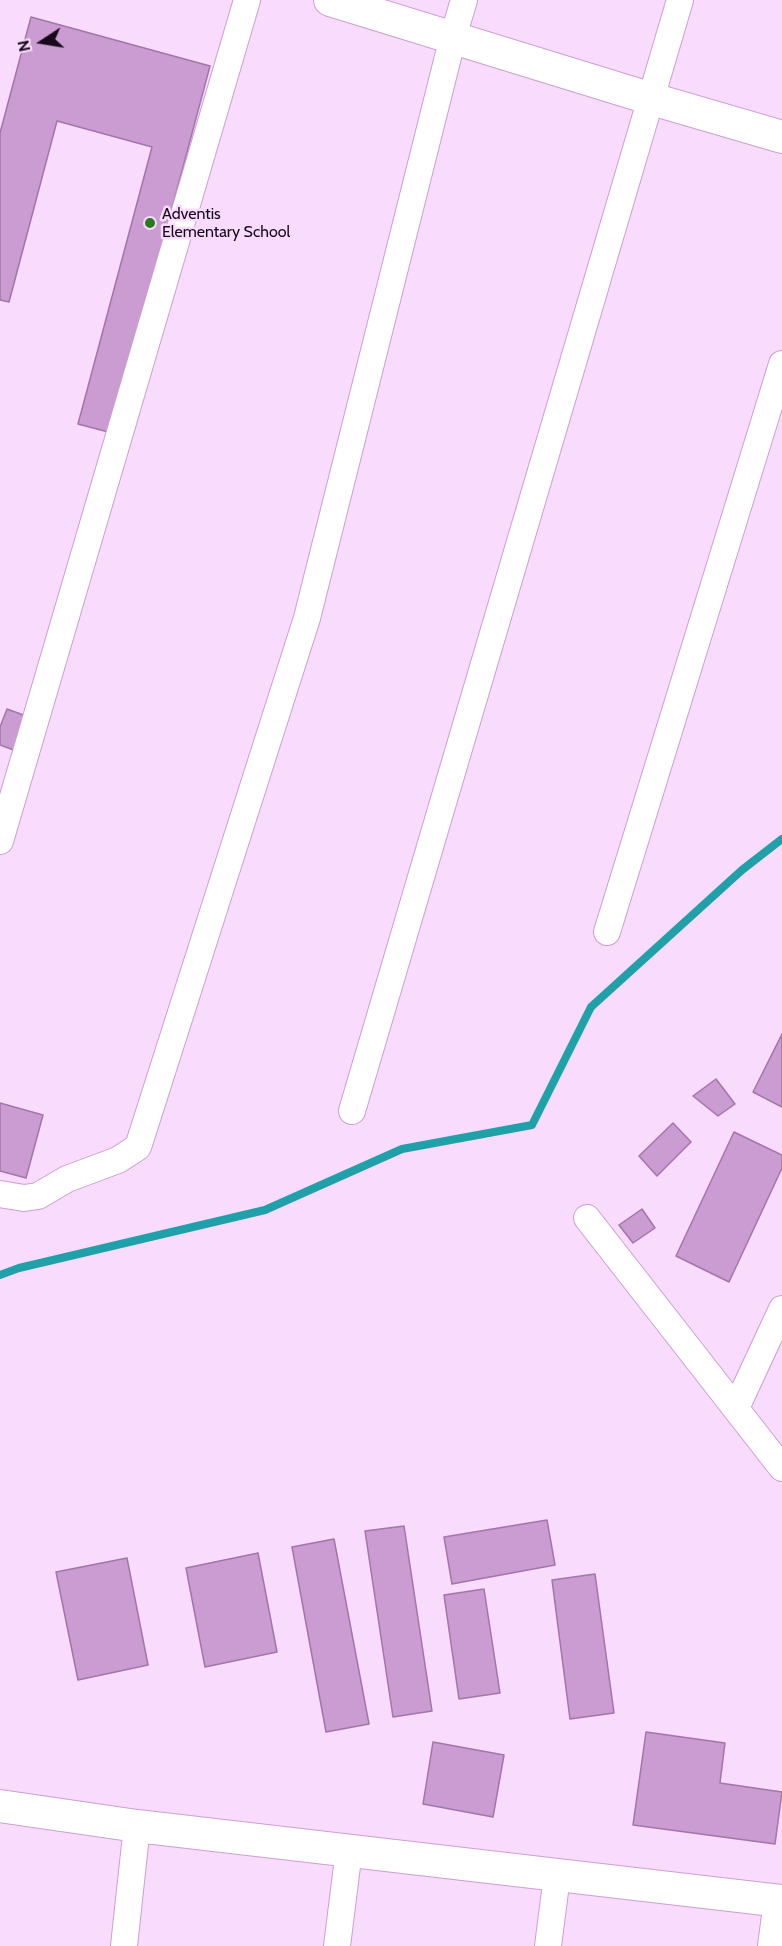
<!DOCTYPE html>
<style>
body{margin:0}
#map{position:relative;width:782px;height:1946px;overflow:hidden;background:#f8dbfd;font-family:Cabin,sans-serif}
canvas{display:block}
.north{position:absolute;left:12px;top:12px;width:60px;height:60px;-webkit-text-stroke:4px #f8dbfd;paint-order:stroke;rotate:258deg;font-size:16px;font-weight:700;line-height:24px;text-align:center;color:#18081b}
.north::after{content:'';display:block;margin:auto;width:21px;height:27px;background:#18081b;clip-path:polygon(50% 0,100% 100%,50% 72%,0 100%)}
</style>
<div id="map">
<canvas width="782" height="1946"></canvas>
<div class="north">N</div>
</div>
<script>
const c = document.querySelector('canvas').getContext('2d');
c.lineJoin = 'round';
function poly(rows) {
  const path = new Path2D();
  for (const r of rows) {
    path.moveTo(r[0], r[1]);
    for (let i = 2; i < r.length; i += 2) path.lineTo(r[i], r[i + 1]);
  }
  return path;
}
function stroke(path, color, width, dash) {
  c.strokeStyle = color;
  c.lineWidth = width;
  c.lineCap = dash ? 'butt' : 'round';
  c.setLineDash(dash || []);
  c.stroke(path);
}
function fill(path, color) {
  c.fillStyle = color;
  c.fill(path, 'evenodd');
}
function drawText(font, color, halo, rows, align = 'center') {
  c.font = font + ' Cabin,sans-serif';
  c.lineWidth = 5;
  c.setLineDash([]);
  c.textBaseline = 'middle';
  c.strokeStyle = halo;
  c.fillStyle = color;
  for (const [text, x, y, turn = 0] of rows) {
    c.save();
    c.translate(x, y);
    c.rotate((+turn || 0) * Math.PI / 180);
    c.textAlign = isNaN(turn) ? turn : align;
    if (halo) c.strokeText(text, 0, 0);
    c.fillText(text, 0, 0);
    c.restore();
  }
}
const stream = poly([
 [0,1275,19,1268,265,1210,402,1149,532,1125,591,1007,742,870,782,839]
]);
const building = poly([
 [31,17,210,66,112,433,78,424,152,147,57,121,9,302,0,300,0,133,31,17],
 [7,709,29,717,16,751,0,745,0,727,7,709],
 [782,1034,782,1107,753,1092,782,1034],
 [716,1079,735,1104,718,1116,693,1096,716,1079],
 [0,1103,43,1115,26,1178,0,1171,0,1103],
 [673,1123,691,1142,657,1176,639,1156,673,1123],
 [734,1132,782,1155,782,1168,729,1282,676,1256,734,1132],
 [642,1209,655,1228,633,1243,619,1225,642,1209],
 [547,1520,555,1565,452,1584,444,1537,547,1520],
 [404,1526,432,1711,393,1717,365,1531,404,1526],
 [334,1539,369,1724,326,1732,292,1547,334,1539],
 [258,1553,277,1652,205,1667,186,1568,258,1553],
 [127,1558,148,1665,78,1680,56,1572,127,1558],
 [595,1574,614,1713,570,1719,552,1580,595,1574],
 [484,1589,500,1693,459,1699,444,1595,484,1589],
 [646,1732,725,1743,720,1783,782,1792,775,1844,633,1825,646,1732],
 [433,1742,504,1755,493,1817,423,1804,433,1742]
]);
const minor = poly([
 [0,841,247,0],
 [607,932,782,364],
 [352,1111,680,0],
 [0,1194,24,1198,38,1196,67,1179,118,1160,138,1147,307,618,453,37,464,0],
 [587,1218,782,1468],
 [736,1408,782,1309],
 [124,1946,137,1826],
 [337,1946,349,1850],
 [548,1946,557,1876],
 [771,1946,777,1901]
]);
const tertiary = poly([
 [330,0,652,99,782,137],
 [0,1806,137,1826,782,1901]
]);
const markers = [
 [150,223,6,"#2a7922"]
];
const poiNames = [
 ["Adventis",162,214],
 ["Elementary School",162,232]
];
stroke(stream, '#20a0a9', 8);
fill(building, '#ca9cd1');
stroke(building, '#a276a9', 1.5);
stroke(minor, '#cc9ed3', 28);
stroke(tertiary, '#cc9ed3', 34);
stroke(minor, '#fff', 26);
stroke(tertiary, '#fff', 32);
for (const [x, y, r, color] of markers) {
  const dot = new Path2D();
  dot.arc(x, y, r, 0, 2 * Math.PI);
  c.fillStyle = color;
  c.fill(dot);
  stroke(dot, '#f8dbfd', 2);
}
drawText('16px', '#18081b', '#f8dbfd', poiNames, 'left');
</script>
